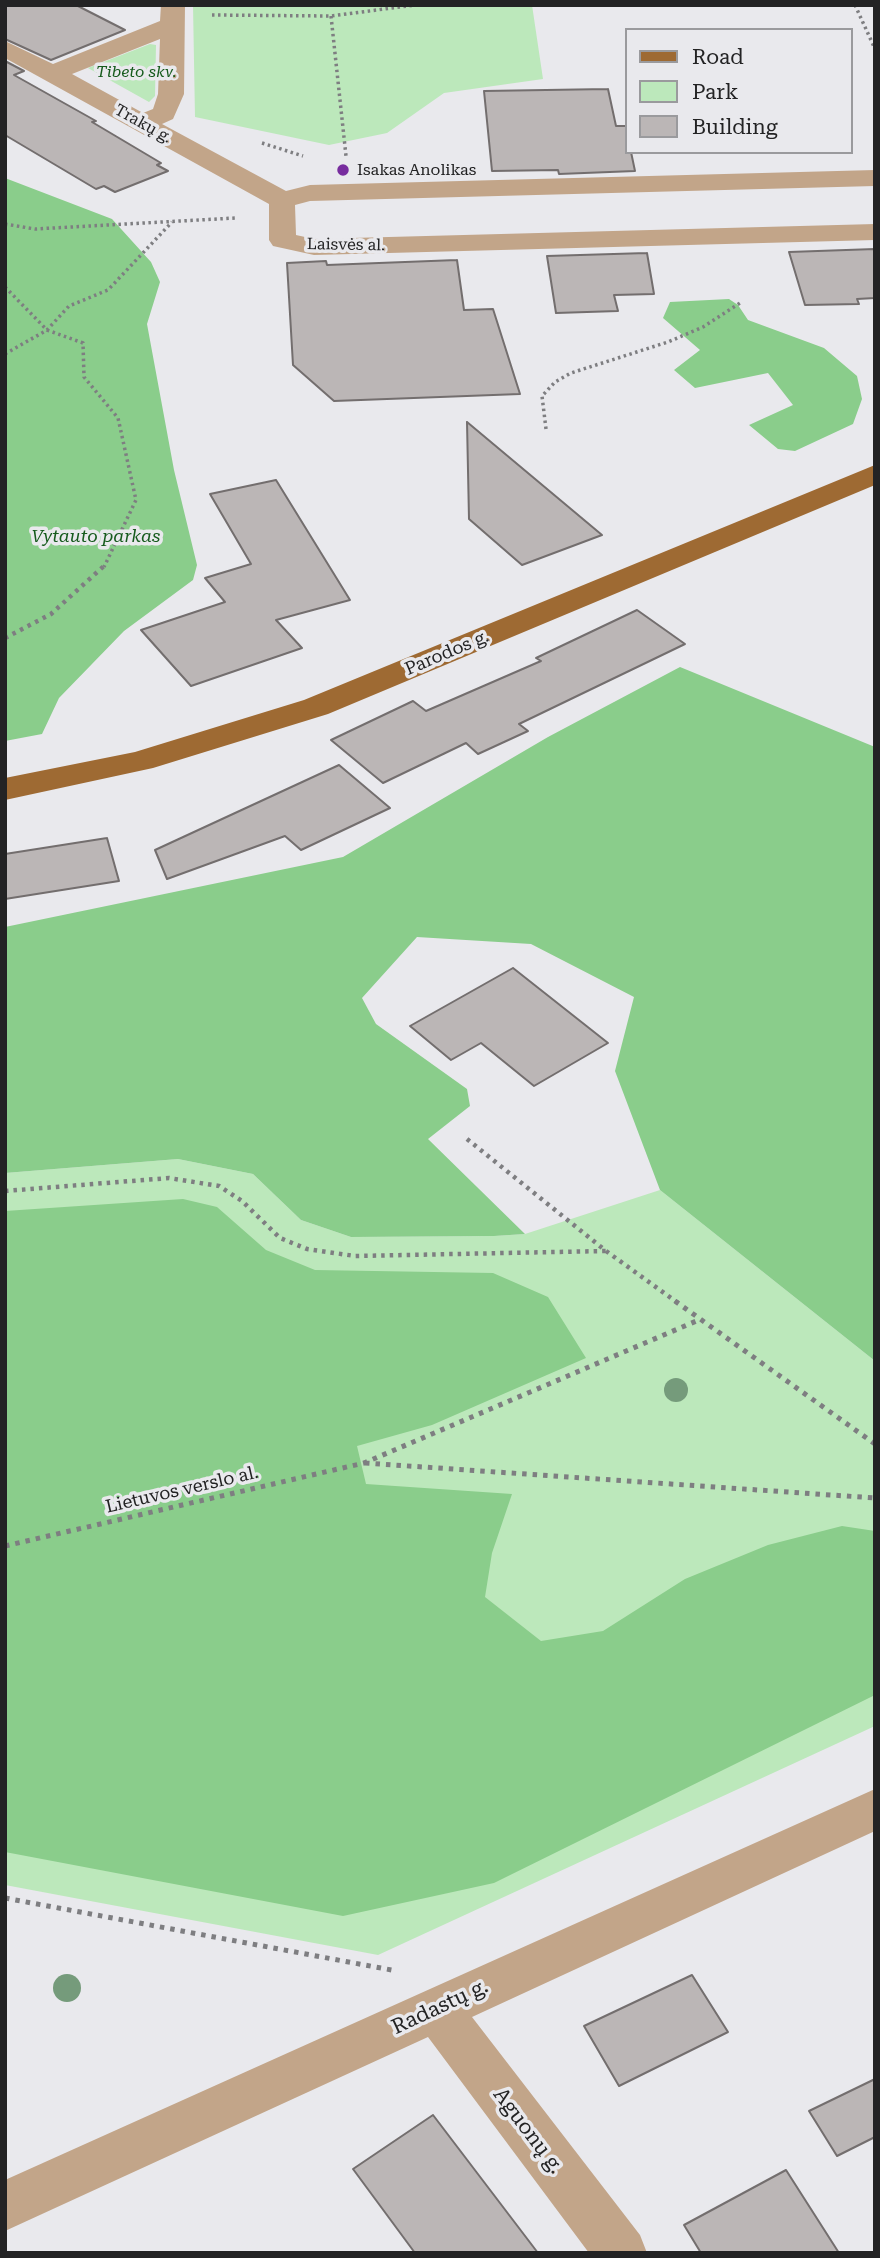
<!DOCTYPE html>
<meta charset="utf-8">
<style>
body{margin:0}
#map{position:relative;width:880px;height:2258px;overflow:hidden;background:#e9e9ed;font-family:"Roboto Serif",serif}
canvas{display:block}
.frame{position:absolute;inset:0;border:7px solid #232324;pointer-events:none}
.legend{position:absolute;left:625px;top:28px;width:228px;height:126px;box-sizing:border-box;background:#e9e9ed;border:2px solid #9a9a9d;margin:0;padding:9px 12px;list-style:none;font-size:21px;color:#232324}
.legend li{display:flex;align-items:center;gap:14px;height:35px}
.legend b{width:35px;border:2px solid #9a9a9d}
</style>
<div id="map">
<canvas width="880" height="2258"></canvas>
<div class="frame"></div>
<ul class="legend">
<li><b style="height:9px;background:#9e6a33"></b>Road</li>
<li><b style="height:19px;background:#bce8bb"></b>Park</li>
<li><b style="height:19px;background:#bbb6b6"></b>Building</li>
</ul>
</div>
<script>
const c = document.querySelector('canvas').getContext('2d');
c.lineJoin = 'round';
function fill(path, color) {
  c.fillStyle = color;
  c.fill(path, 'evenodd');
}
function poly(rows) {
  const path = new Path2D();
  for (const r of rows) {
    path.moveTo(r[0], r[1]);
    for (let i = 2; i < r.length; i += 2) path.lineTo(r[i], r[i + 1]);
  }
  return path;
}
function stroke(path, color, width, dash) {
  c.strokeStyle = color;
  c.lineWidth = width;
  c.lineCap = dash ? 'butt' : 'round';
  c.setLineDash(dash || []);
  c.stroke(path);
}
function drawText(font, color, halo, rows, align = 'center') {
  c.font = font + ' "Roboto Serif",serif';
  c.lineWidth = 7;
  c.setLineDash([]);
  c.textBaseline = 'middle';
  c.strokeStyle = halo;
  c.fillStyle = color;
  for (const [text, x, y, turn = 0] of rows) {
    c.save();
    c.translate(x, y);
    c.rotate((+turn || 0) * Math.PI / 180);
    c.textAlign = isNaN(turn) ? turn : align;
    if (halo) c.strokeText(text, 0, 0);
    c.fillText(text, 0, 0);
    c.restore();
  }
}
const green = poly([
 [193,5,532,5,543,79,444,93,387,133,329,145,195,117],
 [150,44,156,45,155,96,149,102,88,68],
 [178,1159,253,1174,301,1220,351,1237,494,1236,525,1234,660,1190,875,1361,875,1726,378,1955,5,1885,5,1173]
]);
const forest = poly([
 [5,178,112,219,151,262,160,282,147,324,174,470,197,565,193,580,124,631,59,698,42,734,5,741],
 [729,299,738,305,748,320,824,348,857,376,862,399,853,424,795,451,778,449,749,425,793,405,768,373,695,388,674,370,700,350,663,318,670,302],
 [680,667,875,747,875,1361,660,1190,615,1071,634,997,531,944,417,937,362,998,376,1024,467,1089,470,1106,428,1139,525,1234,494,1236,351,1237,301,1220,253,1174,178,1159,5,1173,5,927,343,857,548,737],
 [183,1199,217,1207,266,1250,315,1270,493,1273,548,1297,586,1358,432,1425,357,1446,366,1484,512,1494,492,1553,485,1597,541,1641,603,1631,685,1579,768,1545,842,1526,875,1531,875,1695,494,1883,343,1916,5,1852,5,1211]
]);
const building = poly([
 [5,5,76,5,125,30,51,60,5,39,5,5],
 [5,61,24,71,14,75,96,121,92,122,161,163,157,165,168,171,115,192,104,186,96,189,5,135,5,61],
 [608,89,616,126,626,126,626,152,631,152,635,171,559,174,558,170,492,171,484,91,608,89],
 [875,249,875,298,857,299,859,304,805,305,789,252,875,249],
 [647,253,654,294,614,295,618,311,556,313,547,256,647,253],
 [457,260,464,310,493,309,520,394,334,401,293,365,287,263,326,261,327,265,457,260],
 [467,422,602,535,522,565,469,519,467,422],
 [276,480,350,600,276,620,302,648,191,686,141,630,225,602,205,578,251,564,210,494,276,480],
 [637,610,685,644,519,724,528,731,478,754,466,743,383,783,331,740,413,701,426,711,541,661,536,658,637,610],
 [339,765,390,808,301,850,285,836,167,879,155,850,339,765],
 [107,838,119,881,5,899,5,854,107,838],
 [513,968,608,1043,534,1086,481,1043,451,1060,410,1026,513,968],
 [692,1975,728,2032,619,2086,584,2026,692,1975],
 [875,2079,875,2137,837,2156,809,2111,875,2079],
 [433,2115,538,2253,415,2253,353,2169,433,2115],
 [786,2170,839,2253,701,2253,684,2225,786,2170]
]);
const pathFar2 = poly([
 [855,5,875,49],
 [212,15,331,16,415,5],
 [331,16,346,156],
 [262,143,303,156],
 [5,224,35,229,235,218],
 [5,287,47,330,83,343,84,377,118,418,136,500,104,567],
 [5,354,47,330,69,306,108,290,172,222],
 [546,429,542,396,555,382,571,373,668,342,703,327,740,303]
]);
const pathFar1 = poly([
 [5,638,51,614,105,565],
 [467,1139,606,1251,678,1303],
 [5,1191,169,1178,219,1186,242,1201,280,1238,307,1249,355,1256,606,1251]
]);
const path = poly([
 [675,1301,875,1444],
 [365,1463,875,1498],
 [5,1546,364,1463,701,1319],
 [5,1898,397,1971]
]);
const minor = poly([
 [161,5,185,5,184,94,173,119,162,124,286,191,310,185,875,170,875,186,310,201,295,205,296,235,314,239,875,224,875,240,314,255,273,246,269,240,269,204,5,58,5,41,53,64,160,21,161,5],
 [160,39,158,94,153,109,143,113,72,74,160,39],
 [875,1789,875,1831,472,2017,640,2235,647,2253,589,2253,428,2037,5,2231,5,2180,875,1789]
]);
const primary = poly([
 [875,465,875,485,328,714,153,768,5,800,5,778,135,752,304,700,875,465]
]);
const trees = [
 [676,1390,12],
 [67,1988,14]
];
const markers = [
 [343,170,7,"#772c9e"]
];
const farParknames = [
 ["Tibeto skv.",136,72]
];
const farStreetnames = [
 ["Trakų g.",143,124,29],
 ["Laisvės al.",346,245,1]
];
const farPoinames = [
 ["Isakas Anolikas",357,170]
];
const parkNames = [
 ["Vytauto parkas",96,537]
];
const streetNames = [
 ["Parodos g.",447,653,-23],
 ["Lietuvos verslo al.",182,1490,-13]
];
const nearStreetnames = [
 ["Radastų g.",440,2007,-25],
 ["Aguonų g.",528,2131,53]
];
fill(green, '#bce8bb');
fill(forest, '#8acd8b');
fill(building, '#bbb6b6');
stroke(building, '#736e6e', 2);
stroke(pathFar2, '#7e7e81', 3.5, [2.5, 3.5]);
stroke(pathFar1, '#7e7e81', 4.5, [3.5, 5]);
stroke(path, '#7e7e81', 5, [4.5, 6]);
fill(minor, '#c2a589');
fill(primary, '#9e6a33');
c.fillStyle = '#759b7b';
for (const [x, y, r] of trees) {
  c.beginPath();
  c.arc(x, y, r, 0, 2 * Math.PI);
  c.fill();
}
for (const [x, y, r, color] of markers) {
  const dot = new Path2D();
  dot.arc(x, y, r, 0, 2 * Math.PI);
  c.fillStyle = color;
  c.fill(dot);
  stroke(dot, '#e9e9ed', 2.5);
}
drawText('italic 16px', '#165b1d', '#e9e9ed', farParknames);
drawText('16px', '#232324', '#e9e9ed', farStreetnames);
drawText('16px', '#232324', '#e9e9ed', farPoinames, 'left');
drawText('italic 18px', '#165b1d', '#e9e9ed', parkNames);
drawText('18px', '#232324', '#e9e9ed', streetNames);
drawText('21px', '#232324', '#e9e9ed', nearStreetnames);
</script>
